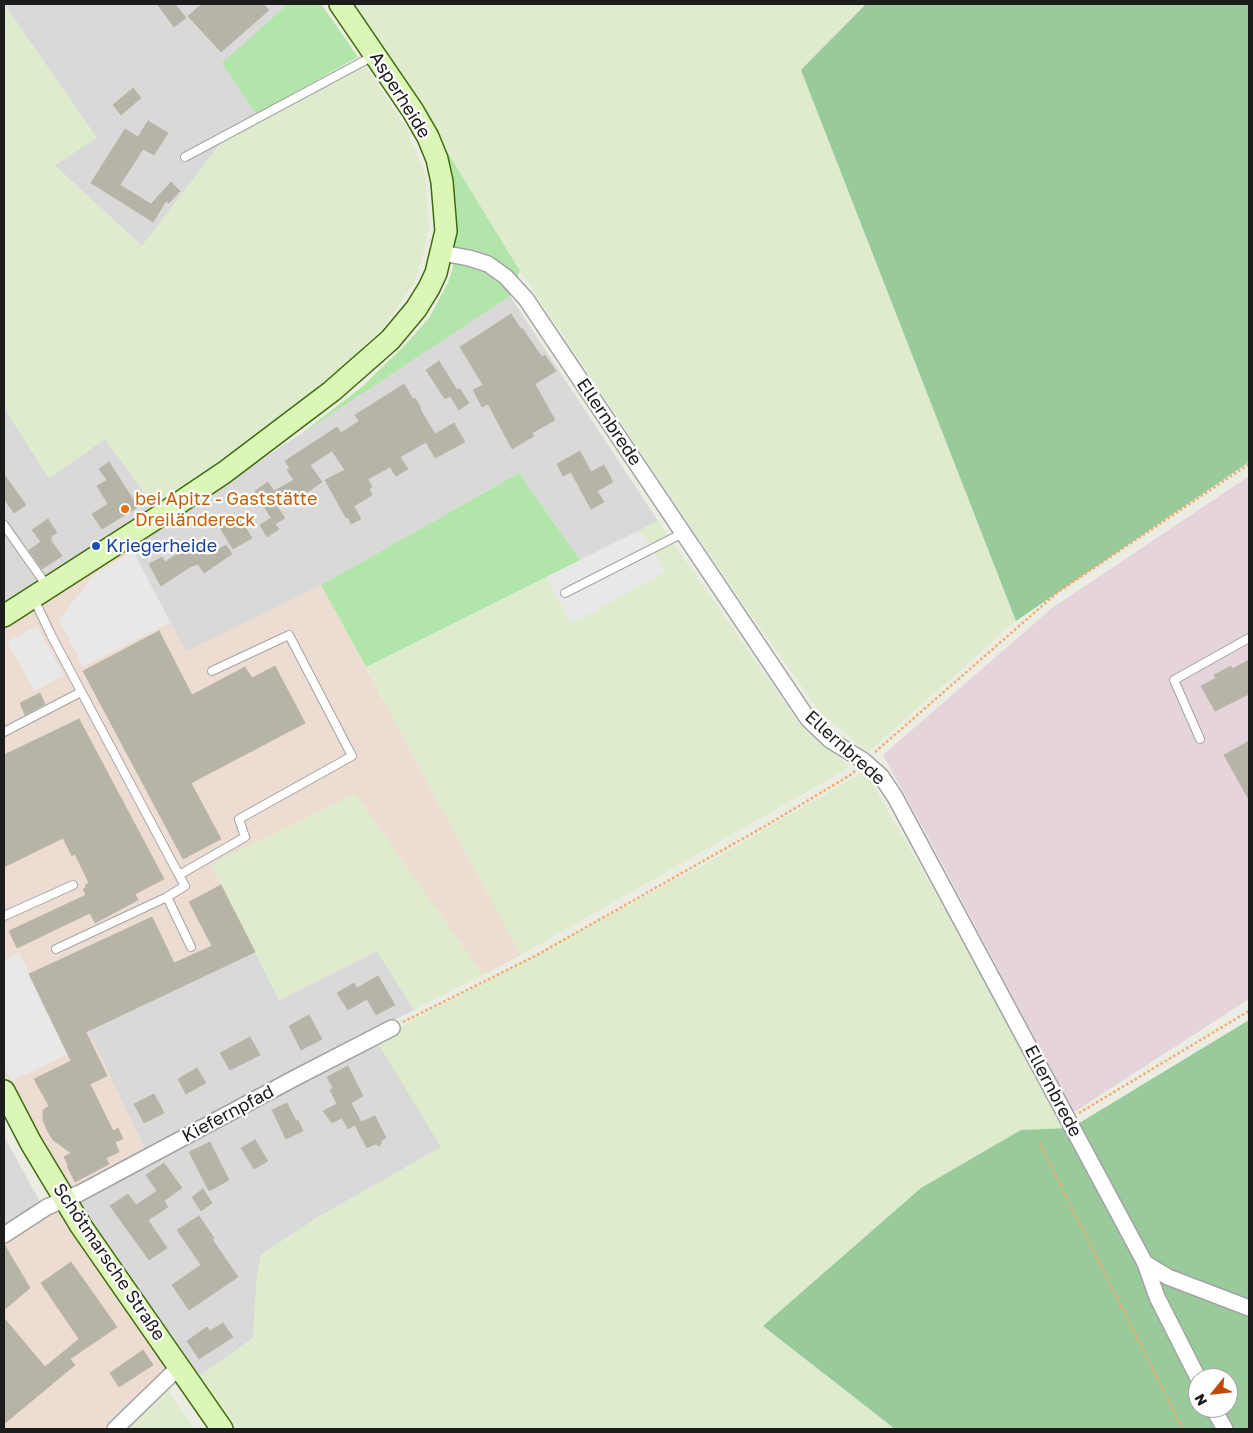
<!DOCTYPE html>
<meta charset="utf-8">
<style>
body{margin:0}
#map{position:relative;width:1253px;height:1433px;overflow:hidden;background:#ecede2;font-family:"Golos Text",sans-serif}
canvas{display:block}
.frame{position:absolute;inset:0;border:5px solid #1c1c1c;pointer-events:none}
.north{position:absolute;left:1188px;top:1368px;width:50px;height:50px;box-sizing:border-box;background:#fff;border:1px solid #a4a4a4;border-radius:50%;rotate:241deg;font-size:14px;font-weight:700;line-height:20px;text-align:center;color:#1c1c1c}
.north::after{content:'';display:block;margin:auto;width:18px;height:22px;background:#be4a0a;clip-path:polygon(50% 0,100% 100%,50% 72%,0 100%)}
</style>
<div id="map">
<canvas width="1253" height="1433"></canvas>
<div class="frame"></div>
<div class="north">N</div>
</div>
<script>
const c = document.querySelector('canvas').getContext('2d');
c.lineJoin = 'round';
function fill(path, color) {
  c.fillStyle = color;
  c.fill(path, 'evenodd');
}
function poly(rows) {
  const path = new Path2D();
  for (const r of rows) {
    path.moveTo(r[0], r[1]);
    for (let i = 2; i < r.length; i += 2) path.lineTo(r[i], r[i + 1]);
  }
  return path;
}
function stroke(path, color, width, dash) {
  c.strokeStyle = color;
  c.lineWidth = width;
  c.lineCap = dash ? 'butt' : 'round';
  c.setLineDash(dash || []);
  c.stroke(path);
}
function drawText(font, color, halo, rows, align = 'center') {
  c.font = font + ' "Golos Text",sans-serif';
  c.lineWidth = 4.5;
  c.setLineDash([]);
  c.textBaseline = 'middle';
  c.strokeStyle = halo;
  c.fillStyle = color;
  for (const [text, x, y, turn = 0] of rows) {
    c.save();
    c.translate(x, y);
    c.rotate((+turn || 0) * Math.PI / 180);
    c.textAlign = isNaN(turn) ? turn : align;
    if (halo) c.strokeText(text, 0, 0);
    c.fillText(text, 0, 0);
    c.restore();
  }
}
const residential = poly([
 [4,4,288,4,223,63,256,114,221,143,142,246,54,165,96,137],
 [510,296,658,521,580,560,519,473,321,585,186,652,129,544,301,434],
 [4,408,49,478,105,439,156,509,4,606],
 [377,951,414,1010,372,1032,442,1147,320,1216,261,1255,257,1277,253,1338,198,1377,76,1200,146,1151,88,1031,255,952,279,1000],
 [4,1136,40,1202,4,1225]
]);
const commercial = poly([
 [129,544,186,652,321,585,521,955,483,975,355,794,255,952,88,1031,146,1151,69,1192,4,1074,4,628],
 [55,1212,66,1215,166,1369,103,1429,4,1429,4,1242,44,1216]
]);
const industrial = poly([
 [1249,476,1249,999,1074,1112,927,835,883,755,1052,608]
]);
const farmland = poly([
 [4,4,97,138,54,166,142,246,221,143,365,66,406,127,426,176,429,228,423,254,415,281,385,325,333,377,156,509,105,439,49,478,4,408],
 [349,4,866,4,802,70,1016,621,868,752,820,712,734,591,520,271,443,145],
 [658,521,800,725,850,767,521,955,366,667],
 [865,771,1071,1128,763,1326,895,1429,234,1429,198,1377,253,1338,257,1277,261,1255,320,1216,441,1147,376,1040,705,864],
 [355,794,483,975,414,1010,377,951,279,1000,211,864],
 [168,1390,195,1429,126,1429]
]);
const grass = poly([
 [288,4,321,4,358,57,256,114,222,63],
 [443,145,520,271,510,296,301,434,363,386,406,344,429,318,448,283,453,267,455,231],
 [519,473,580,560,366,667,321,585]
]);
const forest = poly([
 [866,4,1249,4,1249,462,1016,621,801,70],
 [1249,1020,1249,1429,895,1429,763,1326,921,1188,1021,1130,1071,1128],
 [1198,1378,1228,1378,1228,1408,1198,1408]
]);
const parking = poly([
 [639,531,654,548,665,572,595,611,571,623,546,577],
 [133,551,170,622,83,667,59,620,93,575],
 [37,626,64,675,35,691,7,642],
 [19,952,68,1054,11,1081,4,1065,4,960]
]);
const building = poly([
 [157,4,175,4,186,18,174,27,157,4],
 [202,4,263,4,269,10,221,52,188,16,202,4],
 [133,88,141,98,121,115,113,105,133,88],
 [148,121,168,133,154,155,143,149,120,185,151,204,171,182,180,191,169,203,166,201,153,222,91,183,125,129,138,137,148,121],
 [511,314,521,329,522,328,542,357,545,355,556,371,535,384,555,420,532,433,534,436,512,449,488,404,482,407,473,390,483,385,460,347,511,314],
 [439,361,457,390,460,389,469,403,459,410,450,396,445,399,426,370,439,361],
 [404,384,413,399,415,398,421,408,420,409,435,434,454,423,465,442,435,458,426,442,400,457,408,469,396,476,390,467,368,479,372,487,369,489,372,495,354,506,361,519,351,524,348,517,346,518,325,480,345,470,332,451,310,465,322,482,306,493,305,491,277,506,285,518,275,524,279,529,267,537,260,525,271,518,255,491,268,482,274,491,294,480,287,470,290,468,285,461,337,427,341,433,359,421,355,415,404,384],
 [580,451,591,472,604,465,613,482,597,491,604,502,591,509,571,472,563,476,557,464,580,451],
 [109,462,138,507,102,529,92,514,108,504,97,486,107,480,99,469,109,462],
 [4,474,26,505,14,513,4,499,4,474],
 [238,516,252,538,233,549,220,528,238,516],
 [48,519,57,533,51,536,52,538,50,539,62,556,42,569,29,550,41,542,32,530,48,519],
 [197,541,207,556,226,545,232,554,204,573,198,564,190,567,161,586,149,564,162,557,165,562,197,541],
 [159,631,192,695,245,667,252,678,275,666,305,723,191,783,221,839,183,859,83,671,159,631],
 [1249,660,1249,694,1215,711,1201,686,1216,678,1214,675,1231,666,1232,669,1249,660],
 [40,693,45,704,25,715,20,703,40,693],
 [79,719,164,879,135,894,138,900,95,923,90,913,17,948,9,931,86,895,83,889,86,887,85,885,89,883,75,854,72,856,63,838,4,867,4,755,79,719],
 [1249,741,1249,800,1224,755,1249,741],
 [221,885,255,952,86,1032,107,1076,90,1084,113,1131,118,1128,123,1139,115,1142,119,1152,106,1158,109,1164,75,1182,67,1166,68,1165,64,1157,71,1153,53,1140,48,1132,43,1120,43,1110,49,1106,34,1079,71,1061,29,974,152,917,174,963,212,946,189,902,221,885],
 [378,976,395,1005,376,1015,367,999,348,1010,337,993,354,983,357,988,378,976],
 [309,1015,322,1039,301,1050,289,1026,309,1015],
 [250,1037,260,1055,230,1070,220,1053,250,1037],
 [348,1066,363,1096,351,1103,361,1122,375,1116,386,1138,382,1140,380,1146,375,1144,367,1148,355,1125,348,1129,342,1118,332,1123,323,1111,337,1104,330,1090,333,1088,327,1077,348,1066],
 [197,1068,206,1083,186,1094,178,1079,197,1068],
 [154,1094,164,1113,144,1123,134,1104,154,1094],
 [287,1103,296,1121,298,1120,303,1131,286,1139,272,1110,287,1103],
 [255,1140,268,1161,254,1169,241,1148,255,1140],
 [210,1142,229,1180,209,1191,189,1152,210,1142],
 [164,1163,182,1188,164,1201,168,1207,148,1220,167,1248,149,1260,110,1206,128,1194,136,1205,157,1191,146,1175,164,1163],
 [203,1189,212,1203,201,1211,192,1197,203,1189],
 [199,1216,214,1238,212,1239,238,1277,189,1310,172,1285,201,1265,177,1230,199,1216],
 [4,1244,30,1288,4,1310,4,1244],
 [71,1262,117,1327,70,1359,75,1365,4,1424,4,1318,45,1367,79,1339,41,1283,71,1262],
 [223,1323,233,1337,199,1359,187,1341,207,1327,210,1331,223,1323],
 [143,1350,153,1365,119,1387,110,1373,143,1350]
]);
const path = poly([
 [875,752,1058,592,1249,464],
 [403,1022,535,956,767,825,852,774,855,771],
 [1079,1113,1249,1011],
 [1040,1144,1183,1429]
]);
const lane = poly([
 [185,157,364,61,372,55],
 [4,525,47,586],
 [565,593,683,533],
 [34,599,51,635,179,875,245,837,239,819,352,756,289,635,212,671],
 [4,732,81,692],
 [1200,739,1174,680,1249,638],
 [167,897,185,886,179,875],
 [4,916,73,885],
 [56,949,167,897,191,947]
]);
const street = poly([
 [442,253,469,258,488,264,506,277,526,299,808,719,830,740,864,761,881,776,895,797,1145,1263,1168,1277,1249,1308],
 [4,1235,47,1207,80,1193,295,1078,392,1028],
 [1145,1263,1157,1297,1198,1378],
 [1213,1408,1225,1429],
 [115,1429,179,1367]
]);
const secondary = poly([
 [4,616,155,519,225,472,332,391,390,340,416,309,429,288,436,273,446,231,442,182,437,159,428,137,413,111,340,4],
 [4,1091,31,1143,81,1226,222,1429]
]);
const markers = [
 [125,509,5,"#e8710a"],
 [96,546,5,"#1a4fb4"]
];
const streetNames = [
 ["Asperheide",400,95,58],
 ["Ellernbrede",609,422,56],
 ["Ellernbrede",845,748,42],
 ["Ellernbrede",1053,1091,62],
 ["Kiefernpfad",228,1114,-28],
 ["Schötmarsche Straße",109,1262,56]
];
const foodNames = [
 ["bei Apitz - Gaststätte",135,499],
 ["Dreiländereck",135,520]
];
const transitNames = [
 ["Kriegerheide",106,546]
];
fill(residential, '#dad9d9');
fill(commercial, '#eddcd1');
fill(industrial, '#e6d4dc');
fill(farmland, '#deebcd');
fill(grass, '#b1e5a9');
fill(forest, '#98ca9b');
fill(parking, '#e8e8e8');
fill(building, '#b6b3a8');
stroke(building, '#bdb8a5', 1);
stroke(lane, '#a3a3a3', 10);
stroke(street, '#a3a3a3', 18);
stroke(secondary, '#3e6c0a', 24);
stroke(path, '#f2aa6d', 2.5, [2.5, 2.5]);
stroke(lane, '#fff', 8);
stroke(street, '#fff', 15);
stroke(secondary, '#dcf6b7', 21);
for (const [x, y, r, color] of markers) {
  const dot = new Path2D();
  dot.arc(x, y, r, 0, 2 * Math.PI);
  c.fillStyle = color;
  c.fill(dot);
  stroke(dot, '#fff', 2);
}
drawText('18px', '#1c1c1c', '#fff', streetNames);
drawText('18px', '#c56008', '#fff', foodNames, 'left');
drawText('18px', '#164399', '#fff', transitNames, 'left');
</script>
